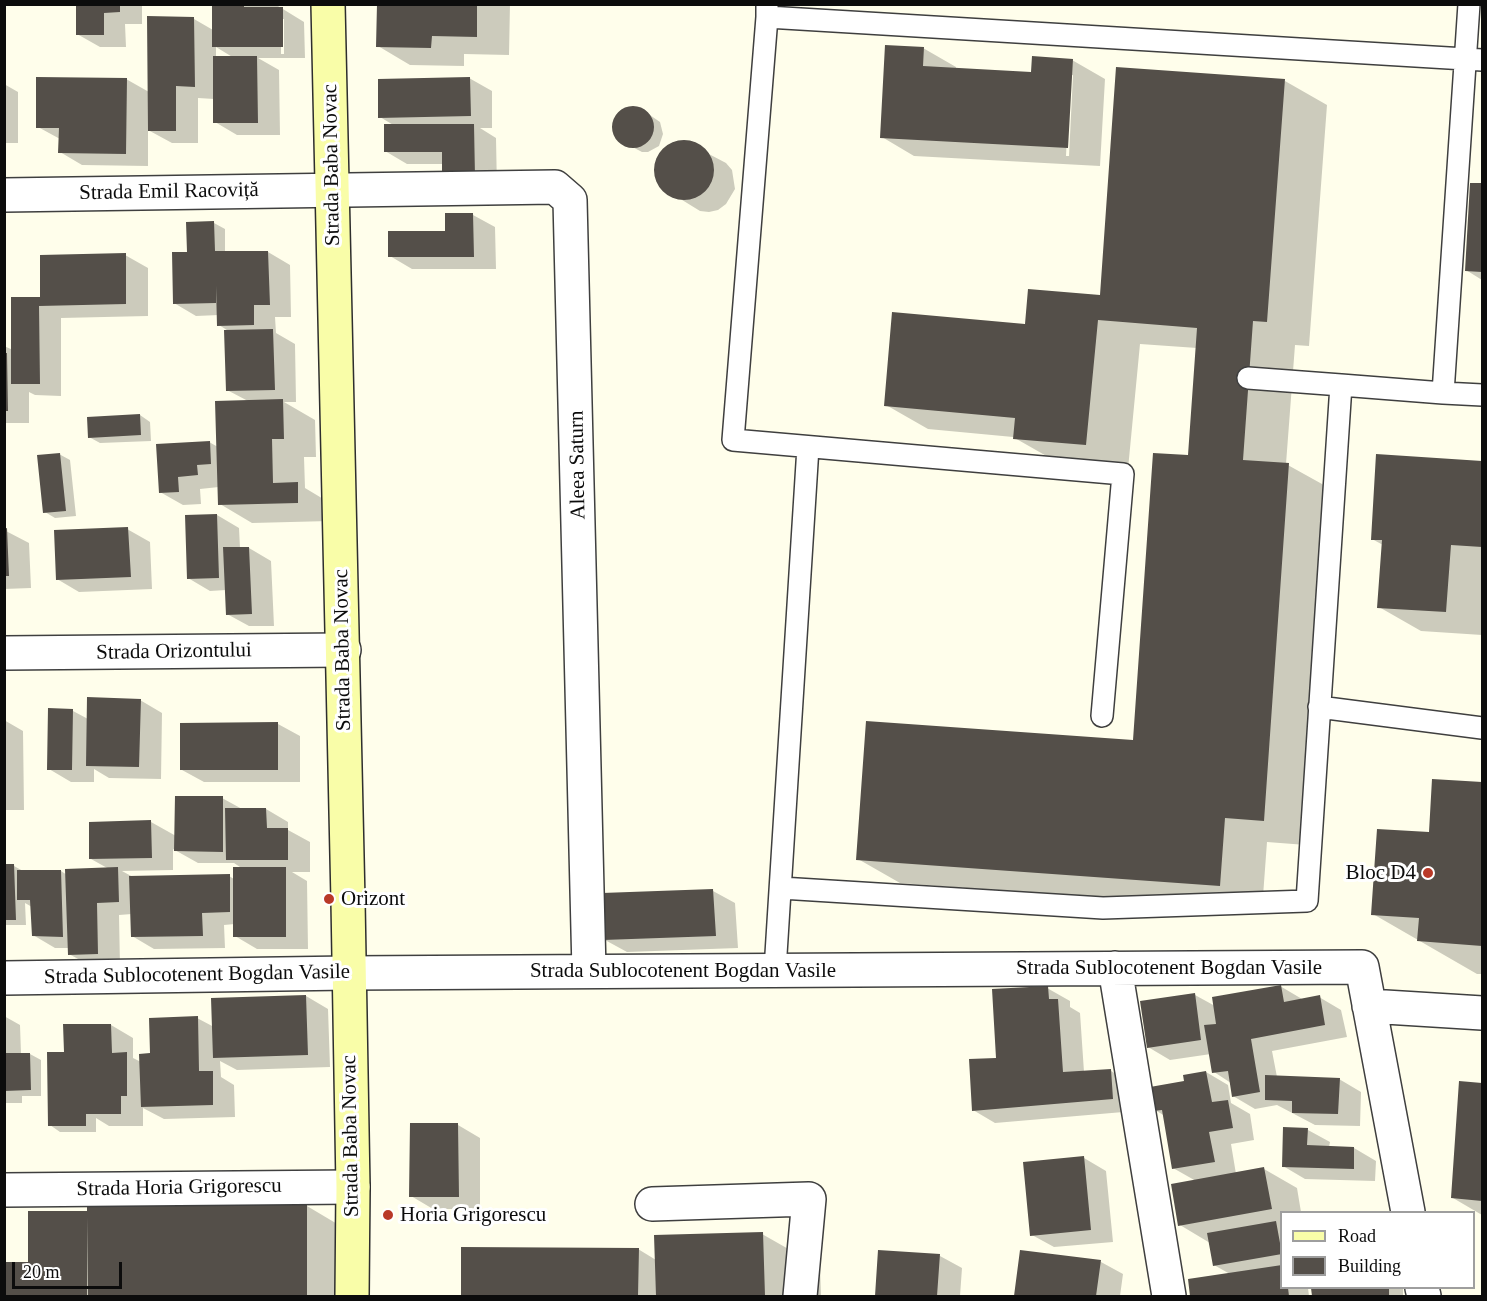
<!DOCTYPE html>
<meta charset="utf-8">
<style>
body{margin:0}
#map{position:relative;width:1487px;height:1301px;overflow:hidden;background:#fffeeb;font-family:Georgia,serif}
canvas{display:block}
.frame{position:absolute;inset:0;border:6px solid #0c0c0c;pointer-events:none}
.legend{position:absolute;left:1280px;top:1211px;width:195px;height:78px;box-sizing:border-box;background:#fff;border:2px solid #9e9e9e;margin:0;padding:8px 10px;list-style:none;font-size:18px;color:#0c0c0c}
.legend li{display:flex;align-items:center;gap:12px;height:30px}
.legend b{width:30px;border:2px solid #9e9e9e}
.scale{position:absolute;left:12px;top:1262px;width:110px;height:27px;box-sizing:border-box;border:3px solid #0c0c0c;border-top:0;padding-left:8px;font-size:18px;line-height:21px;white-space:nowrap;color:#0c0c0c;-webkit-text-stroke:4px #fff;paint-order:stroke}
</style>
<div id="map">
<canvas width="1487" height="1301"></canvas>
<div class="frame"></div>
<ul class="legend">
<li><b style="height:8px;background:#f9fda8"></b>Road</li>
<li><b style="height:16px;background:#544f49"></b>Building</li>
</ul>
<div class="scale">20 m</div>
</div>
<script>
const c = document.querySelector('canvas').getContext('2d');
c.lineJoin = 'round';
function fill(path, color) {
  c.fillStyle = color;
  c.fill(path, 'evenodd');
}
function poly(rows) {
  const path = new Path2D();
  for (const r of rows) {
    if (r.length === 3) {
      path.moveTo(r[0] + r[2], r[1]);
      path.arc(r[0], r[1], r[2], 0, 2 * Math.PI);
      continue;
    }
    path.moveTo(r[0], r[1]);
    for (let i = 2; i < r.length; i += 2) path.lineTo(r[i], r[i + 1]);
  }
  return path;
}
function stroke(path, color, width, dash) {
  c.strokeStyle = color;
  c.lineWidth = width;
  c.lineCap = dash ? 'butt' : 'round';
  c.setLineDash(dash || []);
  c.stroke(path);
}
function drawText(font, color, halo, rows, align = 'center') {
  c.font = font + ' Georgia,serif';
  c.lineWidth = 6;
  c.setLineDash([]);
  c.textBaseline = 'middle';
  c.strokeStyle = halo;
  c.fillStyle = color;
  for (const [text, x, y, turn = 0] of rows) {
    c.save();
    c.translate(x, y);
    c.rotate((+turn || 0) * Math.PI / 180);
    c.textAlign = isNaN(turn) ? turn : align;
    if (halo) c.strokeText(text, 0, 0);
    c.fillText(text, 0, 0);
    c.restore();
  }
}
const shadow = poly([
 [78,4,142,4,142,24,125,24,126,47,100,47,77,34],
 [213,4,298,4,298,6,278,6,304,22,305,58,258,58,279,70,280,135,237,135,215,122,214,99,198,98,198,143,172,143,148,130,148,166,82,165,60,152,60,139,38,127,126,79,149,92,194,19,213,30],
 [281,19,284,19,284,54,281,54],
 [216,47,234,58,216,58],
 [378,4,510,4,509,55,464,54,464,66,410,65,378,46],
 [923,48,956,67,956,69,1033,74,1072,60,1105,79,1100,166,914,156,882,137],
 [1070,75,1073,75,1069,156,1066,156],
 [469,78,492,91,492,128,480,128,496,138,497,189,444,164,407,164,385,151,395,126,380,117],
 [1285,81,1327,105,1309,346,1295,345,1286,464,1331,489,1306,845,1267,842,1262,910,900,883,858,859,1134,742,1189,457,1197,348,1140,344,1128,469,1057,462,1013,437,928,429,886,405,1026,326,1101,297],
 [4,84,18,92,18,143,4,143],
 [632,107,644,111,660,122,663,134,659,146,648,152,642,152,619,140,614,129,616,117,626,108],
 [686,142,726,163,732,170,735,189,726,204,718,210,709,212,700,211,661,187,657,179,655,169,662,152,668,146],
 [1471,184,1482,185,1482,280,1466,270],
 [446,215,473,215,495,227,496,269,412,269,390,256,447,232],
 [214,223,225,229,225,253,268,252,290,265,291,317,275,317,276,333,295,344,296,402,284,402,315,420,316,457,304,457,305,488,330,503,330,521,252,523,220,504,219,487,200,489,201,504,183,505,160,492,209,442,218,447,248,401,227,390,230,332,219,325,219,315,196,316,174,303,188,253],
 [125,255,148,268,148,316,61,318,61,396,35,395,29,392,29,423,4,423,4,346,13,350,42,299],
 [4,259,5,259,6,336,4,336],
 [140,415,150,422,151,441,100,443,89,437],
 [59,454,70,460,76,516,55,518,45,512],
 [1378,456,1482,463,1482,635,1421,631,1379,607,1383,545,1372,539],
 [217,515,239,528,240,548,249,548,271,561,274,626,249,626,227,614,226,590,210,591,188,578],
 [127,529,150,542,152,589,79,592,57,579],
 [4,530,29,543,31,588,4,589],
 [140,700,162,713,161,779,109,778,94,769,94,782,71,782,49,769,50,710,73,711,88,719],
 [4,720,23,731,24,810,4,810],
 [278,724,300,736,300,782,204,782,182,770],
 [1434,781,1482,784,1482,974,1477,974,1373,914,1430,834],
 [222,798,242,809,266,809,288,822,288,830,310,842,310,872,292,872,307,881,308,949,257,949,235,936,235,924,224,925,225,948,154,949,132,936,132,914,119,915,120,966,91,966,69,954,69,948,55,948,33,935,32,907,25,903,26,925,4,925,4,866,14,866,23,871,61,871,67,875,109,869,91,859,151,822,176,836],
 [173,849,198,863,234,863,243,869,234,879,229,876,133,877,122,871,173,870],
 [713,891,735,903,738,948,627,952,605,940],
 [1280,986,1302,999,1319,997,1341,1010,1347,1037,1272,1051,1277,1077,1339,1079,1361,1092,1360,1126,1315,1125,1277,1105,1255,1109,1233,1096,1231,1083,1214,1072,1211,1054,1170,1060,1148,1047,1195,995,1215,1006],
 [1047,988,1070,1001,1070,1007,1080,1013,1084,1072,1111,1071,1133,1084,1135,1111,995,1123,973,1110,997,1059],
 [306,996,328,1009,330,1067,237,1070,220,1061,221,1077,234,1085,235,1117,164,1119,143,1108,143,1126,109,1126,96,1118,96,1132,60,1132,50,1125,65,1053,111,1025,133,1038,133,1058,141,1062,197,1018,214,1027],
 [4,1016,20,1025,21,1054,30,1054,41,1060,41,1096,22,1096,22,1103,4,1103],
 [1206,1072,1228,1085,1231,1103,1250,1114,1254,1140,1231,1144,1236,1174,1264,1169,1297,1188,1301,1212,1282,1212,1282,1288,1308,1288,1309,1296,1192,1296,1189,1280,1230,1274,1214,1265,1210,1243,1180,1225,1196,1181,1173,1168,1165,1116,1155,1110,1186,1082],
 [1461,1083,1482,1084,1482,1215,1453,1198],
 [458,1125,480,1138,480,1209,433,1209,411,1196],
 [1308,1130,1330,1142,1329,1147,1354,1148,1376,1161,1375,1181,1305,1179,1283,1166],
 [1084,1158,1106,1171,1113,1242,1054,1247,1032,1235],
 [307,1206,349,1231,349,1296,4,1296,4,1263,29,1263,86,1212],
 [762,1234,820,1267,821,1296,462,1296,463,1248,638,1249,656,1260],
 [1021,1251,1101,1262,1123,1274,1120,1296,1015,1296],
 [879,1252,940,1256,962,1268,960,1296,877,1296],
 [1313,1288,1403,1288,1403,1296,1313,1296]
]);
const building = poly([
 [76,4,120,4,120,12,104,13,104,35,76,35],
 [212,4,244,4,244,7,283,7,283,47,212,47],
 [377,4,477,4,477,37,432,36,431,48,376,47],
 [147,16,194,17,195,87,176,86,176,131,148,131],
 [885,45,924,47,923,66,1031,72,1032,56,1073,59,1068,148,880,138],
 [213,56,257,56,258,123,213,123],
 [1116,67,1285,79,1267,322,1253,321,1243,460,1289,463,1264,821,1225,818,1220,886,856,860,866,721,1133,740,1153,453,1188,455,1197,328,1098,320,1086,445,1013,439,1015,418,884,406,892,312,1025,324,1028,289,1100,295],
 [36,77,127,78,126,154,58,153,59,128,36,128],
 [470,77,471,116,378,118,378,79],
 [633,127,21],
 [384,124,474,124,475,177,442,178,442,152,384,152],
 [684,170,30],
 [1470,183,1482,183,1482,272,1465,271],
 [445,213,473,213,474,257,388,257,388,231,445,231],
 [214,221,215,251,268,251,270,305,254,305,254,325,217,326,216,286,216,303,173,304,172,252,187,252,186,222],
 [126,253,126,304,39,306,40,384,11,384,11,297,40,297,40,255],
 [273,329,275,390,226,391,224,330],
 [4,353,7,353,8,411,4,411],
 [283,399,284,439,272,439,273,483,298,482,298,503,218,505,215,401],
 [140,414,141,435,88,438,87,417],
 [210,441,211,464,197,465,198,475,178,477,179,492,159,493,156,444],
 [60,453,66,511,43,513,37,455],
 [1376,454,1482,461,1482,547,1451,545,1446,612,1377,608,1382,540,1371,540],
 [217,514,219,578,187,579,185,515],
 [128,527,131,577,56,580,54,530],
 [7,528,9,576,4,576,4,529],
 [223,547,249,547,252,614,226,615],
 [87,697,141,699,139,767,86,766],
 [48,708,73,709,72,770,47,770],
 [278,722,278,770,180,770,180,723],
 [1432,779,1482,782,1482,946,1417,941,1419,918,1371,915,1377,829,1429,832],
 [175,796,223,796,223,852,174,851],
 [225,808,266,808,267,828,288,828,288,860,226,860],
 [151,820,152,858,89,859,89,822],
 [4,864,14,864,16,920,4,920],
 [118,867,119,902,97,903,98,954,68,955,65,869],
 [233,867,286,867,286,937,233,937],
 [17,870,61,870,63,937,32,936,30,900,17,900],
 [230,874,230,912,202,913,203,936,131,937,129,876],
 [713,889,716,936,603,940,602,893],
 [1281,985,1284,1002,1320,995,1325,1025,1251,1039,1260,1092,1232,1097,1228,1071,1212,1073,1204,1025,1216,1024,1212,997],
 [1048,986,1049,999,1058,999,1063,1072,1111,1069,1113,1099,972,1111,969,1059,996,1058,992,989],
 [1195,993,1201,1040,1147,1048,1140,1001],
 [306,995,308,1055,213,1058,211,998],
 [198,1016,199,1071,213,1071,213,1105,141,1107,139,1054,150,1053,149,1018],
 [63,1024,111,1024,112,1053,127,1052,127,1096,121,1096,121,1114,86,1114,86,1126,48,1126,47,1052,64,1052],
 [4,1053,30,1053,31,1090,4,1091],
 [1206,1071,1212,1102,1228,1100,1233,1128,1209,1132,1215,1162,1172,1169,1162,1110,1153,1111,1150,1087,1184,1081,1183,1075],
 [1265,1075,1340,1078,1338,1114,1292,1113,1292,1101,1265,1100],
 [1459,1081,1482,1083,1482,1201,1451,1198],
 [410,1123,458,1123,459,1197,409,1197],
 [1283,1127,1308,1128,1307,1145,1354,1147,1354,1169,1282,1167],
 [1084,1156,1091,1230,1030,1236,1023,1162],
 [1264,1167,1272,1209,1178,1226,1171,1184],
 [87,1205,307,1205,307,1296,88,1296,87,1217,87,1296,4,1296,4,1262,28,1262,28,1211,87,1211],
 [1276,1221,1282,1254,1213,1266,1207,1233],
 [763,1232,765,1296,656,1296,654,1235],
 [461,1247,639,1248,638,1296,461,1296],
 [878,1250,940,1254,937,1296,875,1296],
 [1020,1250,1101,1260,1096,1296,1014,1296],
 [1282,1265,1282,1288,1288,1288,1289,1296,1190,1296,1188,1279],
 [1311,1288,1389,1288,1389,1296,1312,1296]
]);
const lane = poly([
 [767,5,767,17,1482,60],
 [767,17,733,440,1123,474,1102,716],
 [1248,378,1341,385],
 [1443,393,1482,395],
 [1319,707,1482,728],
 [781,888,1103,908,1307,901,1341,385,1443,393,1469,4],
 [775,970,808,447]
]);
const street = poly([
 [4,195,555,187,570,200,589,971],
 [4,653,344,650],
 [1115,968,1169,1296],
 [4,978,349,973,1362,967,1408,1212],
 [1369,1006,1482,1013],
 [4,1190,353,1187],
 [652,1204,809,1199,800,1296],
 [1422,1288,1424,1296]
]);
const secondary = poly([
 [328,4,348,901,353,1187,352,1296]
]);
const markers = [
 [1428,873,6,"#b93927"],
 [329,899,6,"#b93927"],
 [388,1215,6,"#b93927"]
];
const streetNames = [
 ["Strada Baba Novac",332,165,-91],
 ["Strada Emil Racoviță",169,192,-1],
 ["Aleea Saturn",578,465,-91],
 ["Strada Baba Novac",343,650,-91],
 ["Strada Orizontului",174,652,-1],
 ["Strada Sublocotenent Bogdan Vasile",1169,968],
 ["Strada Sublocotenent Bogdan Vasile",683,971],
 ["Strada Sublocotenent Bogdan Vasile",197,975,-1],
 ["Strada Baba Novac",351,1136,-91],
 ["Strada Horia Grigorescu",179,1188,-1]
];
const poiNames = [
 ["Bloc D4",1416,873,"right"],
 ["Orizont",341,899],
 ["Horia Grigorescu",400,1215]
];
fill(shadow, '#0003');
fill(building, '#544f49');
stroke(lane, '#3f3f3f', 24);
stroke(street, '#3f3f3f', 36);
stroke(secondary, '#2e2e2e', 36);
stroke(lane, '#fff', 21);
stroke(street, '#fff', 33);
stroke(secondary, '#f9fda8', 33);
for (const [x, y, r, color] of markers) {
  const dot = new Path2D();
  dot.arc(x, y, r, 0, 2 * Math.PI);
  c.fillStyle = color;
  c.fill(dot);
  stroke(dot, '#fff', 2);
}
drawText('21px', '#0c0c0c', '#fff', streetNames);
drawText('21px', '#0c0c0c', '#fff', poiNames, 'left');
</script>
